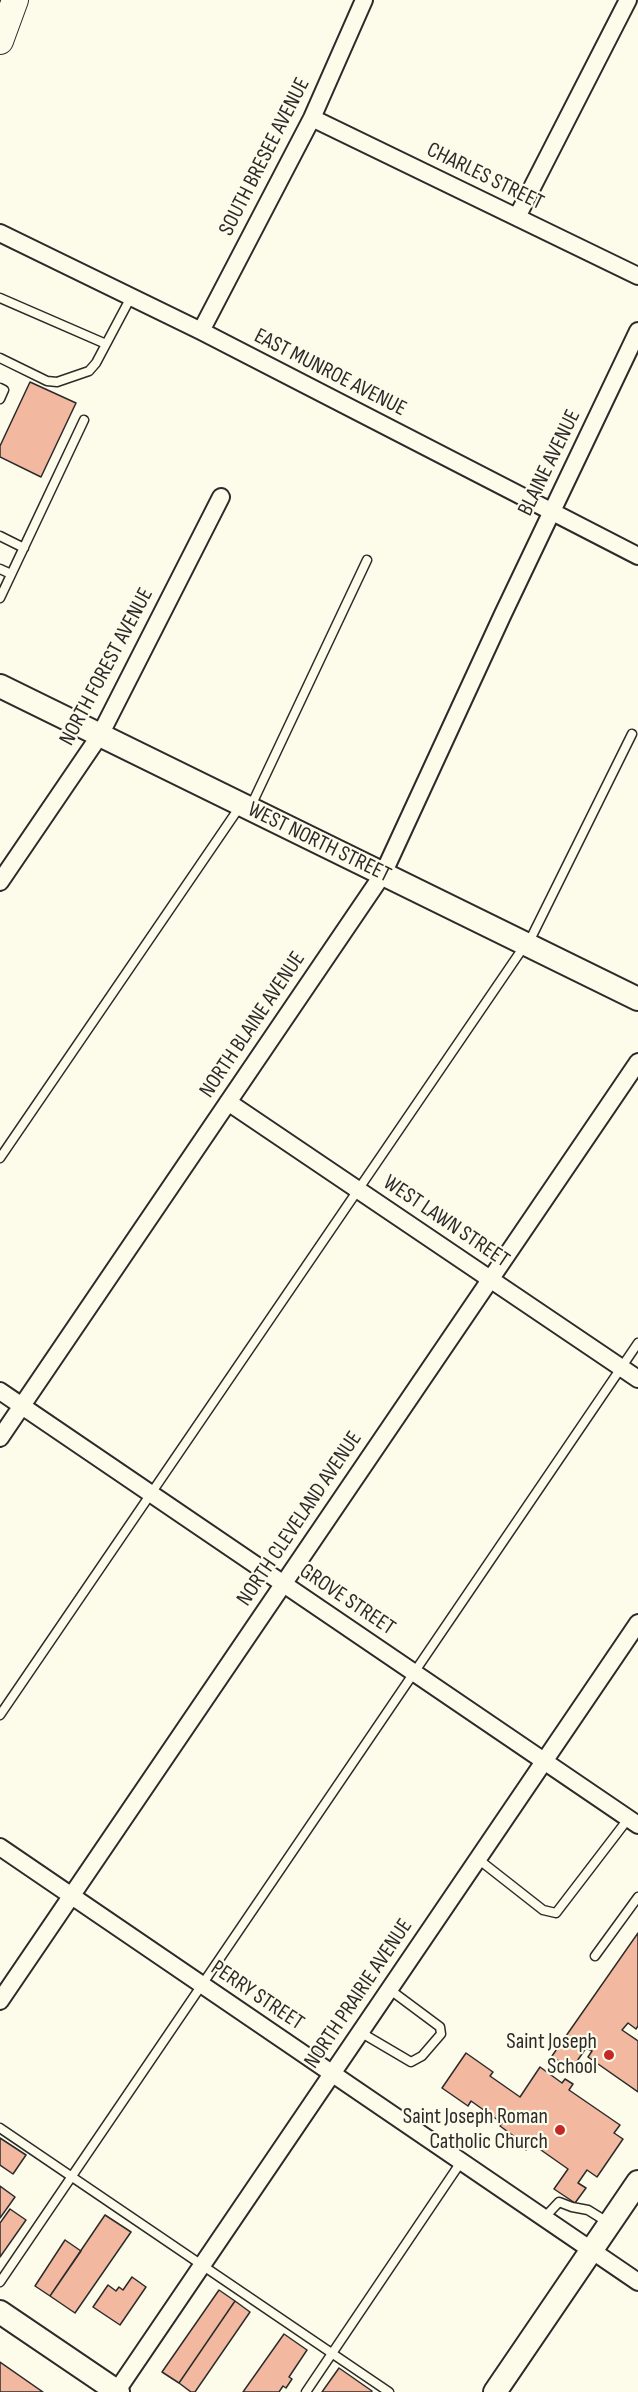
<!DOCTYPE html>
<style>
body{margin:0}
canvas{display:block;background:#fdfbea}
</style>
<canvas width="638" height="2392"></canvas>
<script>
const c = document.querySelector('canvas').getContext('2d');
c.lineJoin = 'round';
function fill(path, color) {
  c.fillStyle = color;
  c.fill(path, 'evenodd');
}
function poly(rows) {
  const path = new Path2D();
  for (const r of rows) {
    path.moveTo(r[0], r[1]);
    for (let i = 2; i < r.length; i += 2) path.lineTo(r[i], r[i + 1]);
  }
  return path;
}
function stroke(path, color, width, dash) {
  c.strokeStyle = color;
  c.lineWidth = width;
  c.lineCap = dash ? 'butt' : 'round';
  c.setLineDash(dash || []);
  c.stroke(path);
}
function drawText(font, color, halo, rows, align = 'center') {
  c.font = font + ' "Sofia Sans Condensed",sans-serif';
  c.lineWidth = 4.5;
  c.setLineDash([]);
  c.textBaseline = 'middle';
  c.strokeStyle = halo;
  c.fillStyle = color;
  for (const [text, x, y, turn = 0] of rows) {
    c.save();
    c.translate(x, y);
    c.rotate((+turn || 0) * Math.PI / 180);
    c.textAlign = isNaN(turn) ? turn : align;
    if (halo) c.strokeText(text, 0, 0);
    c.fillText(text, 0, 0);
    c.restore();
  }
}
const building = poly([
 [30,382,76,403,41,477,0,457,0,446,30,382],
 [638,1933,638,2026,636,2029,628,2023,622,2030,638,2041,638,2092,588,2057,592,2051,586,2048,571,2070,552,2056,638,1933],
 [466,2053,493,2072,490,2076,520,2097,540,2067,562,2083,565,2079,573,2084,569,2090,620,2125,614,2133,623,2139,597,2177,587,2170,578,2183,586,2188,575,2203,554,2189,568,2169,531,2143,526,2150,521,2146,523,2143,500,2126,502,2123,471,2101,468,2106,442,2088,466,2053],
 [0,2138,26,2155,13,2174,0,2165,0,2138],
 [0,2186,15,2197,0,2218,0,2186],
 [10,2209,26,2220,0,2257,0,2223,10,2209],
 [105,2215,131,2232,75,2313,50,2296,105,2215],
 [65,2240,81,2251,50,2296,35,2286,65,2240],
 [132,2277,146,2287,120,2325,93,2307,108,2285,116,2291,119,2287,123,2290,132,2277],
 [219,2290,235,2301,179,2383,162,2372,219,2290],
 [235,2301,250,2312,195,2392,191,2392,179,2383,235,2301],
 [284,2334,307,2350,289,2377,292,2379,286,2388,283,2386,279,2392,243,2392,284,2334],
 [0,2362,43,2392,0,2392,0,2362],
 [339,2368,372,2391,371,2392,322,2392,339,2368]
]);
const lane = poly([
 [0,298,106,344],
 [0,358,47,381,57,382,89,371,96,363,131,297],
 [0,388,4,390,0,399],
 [0,536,24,548],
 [0,569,11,574],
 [0,598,84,420],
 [250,808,367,560],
 [528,944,632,734],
 [0,1158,241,805],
 [0,1715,525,945],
 [478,1859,543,1910,556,1913,628,1819],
 [595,1956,638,1897],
 [360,2032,411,2062,422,2056,441,2034,440,2027,389,1989],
 [0,2128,389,2392],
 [544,2218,559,2202,572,2207,588,2210,609,2223],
 [0,2282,638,1343],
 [306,2392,461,2162]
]);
const street = poly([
 [312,118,638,276],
 [517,217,628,0],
 [0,233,201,331,638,556],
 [201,331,312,118,364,0],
 [0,882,100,735,221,497],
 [228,1102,638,1379],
 [0,1391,638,1825],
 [0,1438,383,874,503,614,638,331],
 [0,1847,638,2282],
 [0,2001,638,1062],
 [116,2392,638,1623]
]);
const secondary = poly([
 [0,686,638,999],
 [0,2312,118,2392],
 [495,2392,638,2182]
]);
const primary = poly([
 [0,41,15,0]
]);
const markers = [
 [609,2055,6,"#c62828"],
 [560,2130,6,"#c62828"]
];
const streetNames = [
 ["SOUTH BRESEE AVENUE",265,157,-63],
 ["CHARLES STREET",485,177,26],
 ["EAST MUNROE AVENUE",330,373,27],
 ["BLAINE AVENUE",550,463,-64],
 ["NORTH FOREST AVENUE",107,667,-62],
 ["WEST NORTH STREET",319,843,26],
 ["NORTH BLAINE AVENUE",253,1025,-56],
 ["WEST LAWN STREET",446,1222,34],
 ["NORTH CLEVELAND AVENUE",300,1519,-56],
 ["GROVE STREET",347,1600,34],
 ["NORTH PRAIRIE AVENUE",359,1994,-56],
 ["PERRY STREET",257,1996,34]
];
const poiNames = [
 ["Saint Joseph",597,2042],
 ["School",597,2067],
 ["Saint Joseph Roman",548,2117],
 ["Catholic Church",548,2142]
];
fill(building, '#f2b8a0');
stroke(building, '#2b2b2b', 1.5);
stroke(lane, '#2b2b2b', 11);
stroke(street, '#2b2b2b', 20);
stroke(secondary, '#2b2b2b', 26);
stroke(primary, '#2b2b2b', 28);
stroke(lane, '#fdfbea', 8);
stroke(street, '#fdfbea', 16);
stroke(secondary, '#fdfbea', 22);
stroke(primary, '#fdfbea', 26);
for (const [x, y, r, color] of markers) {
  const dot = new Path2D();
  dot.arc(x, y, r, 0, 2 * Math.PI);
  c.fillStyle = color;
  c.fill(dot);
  stroke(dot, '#fdfbea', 2);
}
drawText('22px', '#2b2b2b', '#fdfbea', streetNames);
drawText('22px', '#2b2b2b', '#fdfbea', poiNames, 'right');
</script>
